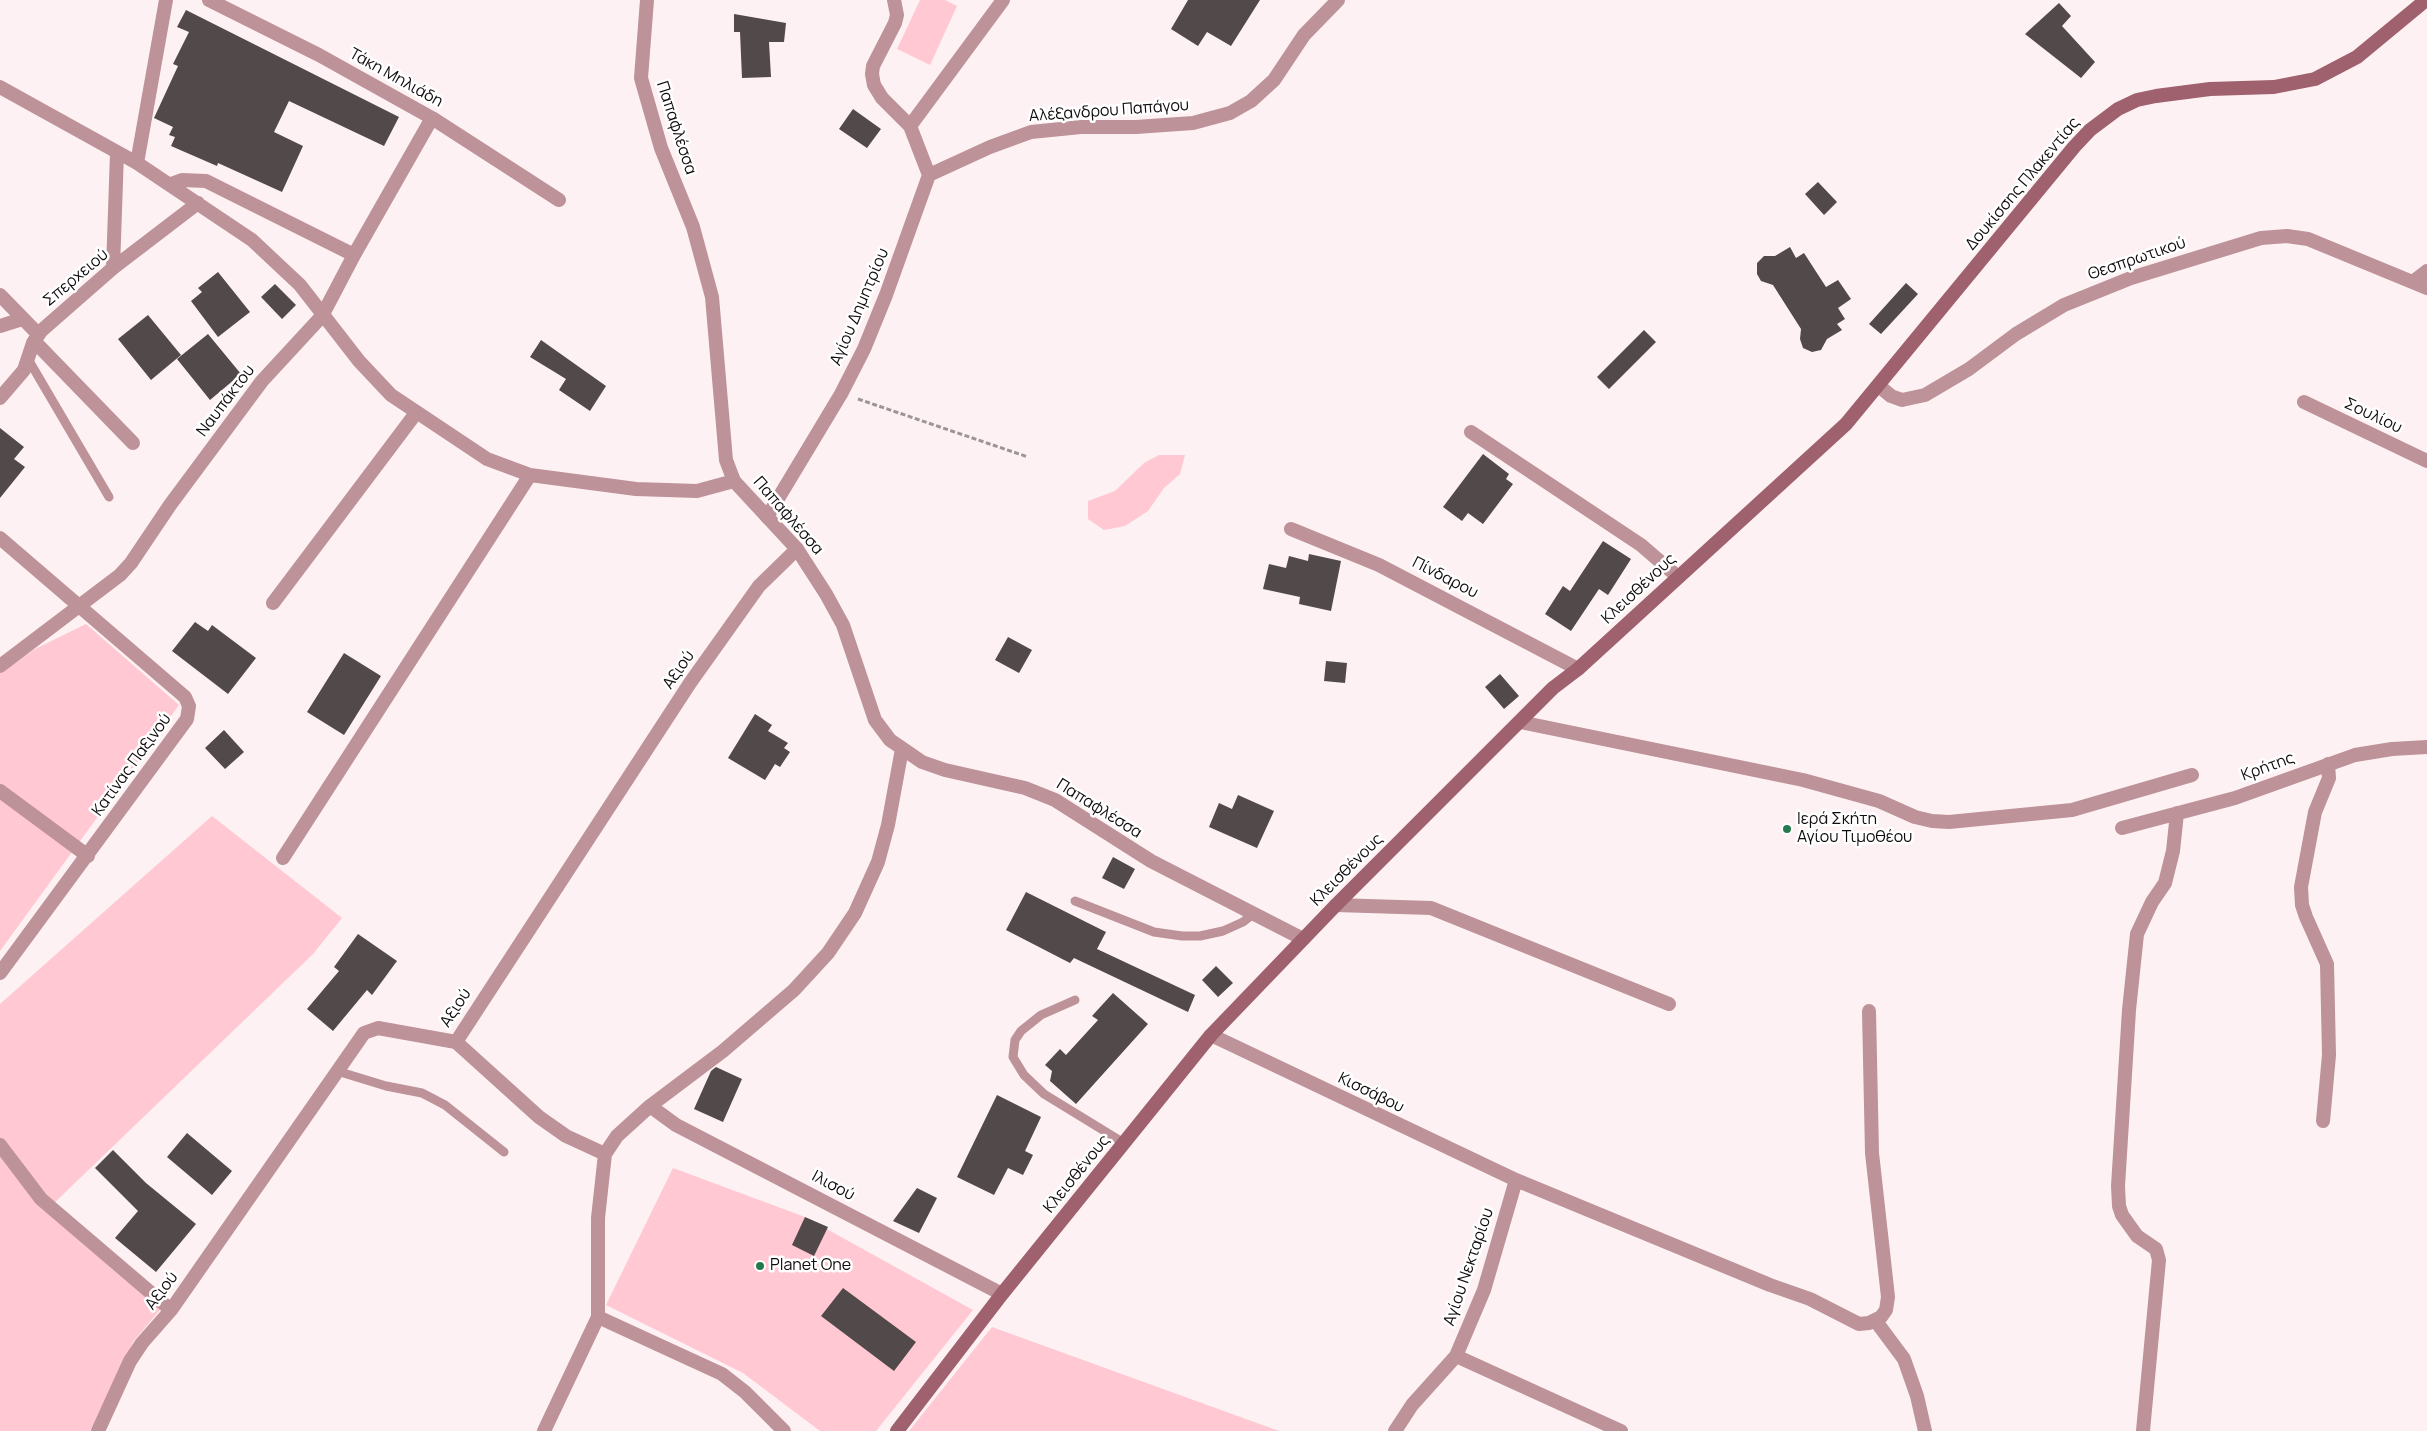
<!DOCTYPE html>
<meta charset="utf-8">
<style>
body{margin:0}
canvas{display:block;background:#fdf1f3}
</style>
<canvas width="2427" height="1431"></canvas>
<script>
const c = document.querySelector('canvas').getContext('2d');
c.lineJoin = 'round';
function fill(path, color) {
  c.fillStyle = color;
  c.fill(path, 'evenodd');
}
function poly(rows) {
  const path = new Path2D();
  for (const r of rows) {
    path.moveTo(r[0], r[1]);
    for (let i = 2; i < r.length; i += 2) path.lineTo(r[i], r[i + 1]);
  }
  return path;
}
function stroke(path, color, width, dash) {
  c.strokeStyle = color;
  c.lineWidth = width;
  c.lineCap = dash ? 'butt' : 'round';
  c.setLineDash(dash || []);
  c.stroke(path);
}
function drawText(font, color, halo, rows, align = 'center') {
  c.font = font + ' Manrope,sans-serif';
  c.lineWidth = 5;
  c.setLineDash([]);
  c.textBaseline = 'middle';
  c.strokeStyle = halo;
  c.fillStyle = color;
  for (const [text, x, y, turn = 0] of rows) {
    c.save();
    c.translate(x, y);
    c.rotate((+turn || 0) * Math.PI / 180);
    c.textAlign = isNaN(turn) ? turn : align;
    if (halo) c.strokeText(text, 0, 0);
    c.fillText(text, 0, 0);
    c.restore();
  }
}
const green = poly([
 [920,0,945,0,957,6,930,65,897,49],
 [1159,455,1185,455,1180,474,1164,488,1148,511,1125,526,1104,530,1088,519,1088,501,1115,491,1144,463],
 [86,624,179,705,0,951,0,673,35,649],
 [212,816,342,918,313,954,52,1205,164,1305,133,1342,90,1431,0,1431,0,1004],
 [673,1168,805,1217,973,1310,876,1431,820,1431,743,1373,606,1305],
 [992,1327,1279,1431,909,1431]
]);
const building = poly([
 [1188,0,1260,0,1231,46,1207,32,1198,46,1171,29],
 [2059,3,2071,16,2062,26,2095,62,2081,78,2025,34],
 [186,10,399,117,384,146,289,101,274,132,303,146,282,192,218,163,217,166,171,146,175,137,169,135,173,127,154,118,178,66,173,64,189,32,177,27],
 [734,14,786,23,784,42,769,42,771,77,742,78,740,32,734,32],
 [853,109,881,129,867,148,839,129],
 [1818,182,1837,202,1824,215,1805,194],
 [1790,247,1796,258,1804,253,1826,287,1838,280,1851,299,1838,308,1845,319,1837,324,1842,330,1827,339,1821,350,1812,352,1803,348,1800,339,1801,329,1773,285,1761,281,1757,274,1757,263,1764,256,1775,256],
 [218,272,250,312,218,337,191,301,202,292,198,288],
 [1906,283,1918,294,1881,334,1869,324],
 [275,284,296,305,282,319,261,297],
 [148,315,181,355,151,380,118,339],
 [1644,330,1656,342,1609,389,1597,377],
 [208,334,241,374,210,400,177,359],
 [541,340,606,386,590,411,559,390,566,379,530,357],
 [0,428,24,447,14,459,25,467,0,498],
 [1483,454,1509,474,1506,479,1513,484,1483,524,1468,513,1462,521,1443,507],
 [1603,541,1631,559,1608,595,1599,589,1571,631,1545,614,1563,586,1570,591],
 [1309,554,1341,561,1331,611,1299,604,1300,597,1263,589,1269,564,1286,568,1289,556,1308,561],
 [195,622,208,631,212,625,256,658,228,694,172,651],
 [1008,637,1032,650,1019,673,995,660],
 [344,653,381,676,344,735,307,712],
 [1326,661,1347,663,1345,683,1324,681],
 [1500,674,1519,696,1504,709,1485,687],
 [755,714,772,725,768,731,788,743,784,748,790,752,780,767,775,764,765,780,728,758],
 [224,730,244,752,225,769,205,748],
 [1238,795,1274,811,1257,848,1209,827,1219,803,1232,809],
 [1113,857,1135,869,1124,889,1102,878],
 [1026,892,1106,932,1097,949,1195,995,1188,1012,1074,958,1070,963,1006,930],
 [358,934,397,961,372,995,367,990,333,1031,307,1009,339,971,334,967],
 [1216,966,1233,983,1218,997,1202,980],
 [1113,993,1148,1024,1076,1104,1050,1081,1052,1071,1045,1065,1060,1049,1066,1055,1098,1020,1092,1016],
 [716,1067,742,1079,723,1122,694,1109,711,1071],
 [997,1095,1041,1117,1025,1151,1033,1155,1023,1175,1008,1168,994,1195,957,1177],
 [187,1133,232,1171,212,1195,167,1157],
 [113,1150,146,1183,196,1224,156,1272,115,1238,138,1211,95,1168],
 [917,1188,937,1198,919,1233,893,1221],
 [805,1217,828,1227,814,1256,792,1245],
 [843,1288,916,1342,894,1371,821,1316]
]);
const path = poly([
 [858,399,1028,457]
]);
const service = poly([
 [28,359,109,497],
 [1075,901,1154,932,1182,936,1200,936,1223,931,1243,922,1253,914],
 [1075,1000,1041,1015,1021,1031,1015,1040,1013,1057,1024,1075,1044,1094,1124,1143],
 [337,1071,386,1086,422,1093,445,1105,504,1152]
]);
const minor = poly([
 [209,0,319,55,432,118,559,200],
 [894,0,897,15,895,23,873,66,872,74,874,85,882,98,910,126],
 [0,87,137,163,252,240,300,285,359,361,391,395,487,459,530,475,636,489,697,491,734,481],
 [137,163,166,0],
 [929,175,990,147,1031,132,1081,127,1136,127,1193,123,1230,113,1251,101,1274,80,1304,35,1338,0],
 [171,184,182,180,206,181,354,255],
 [113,268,117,153],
 [2414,281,2427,271],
 [0,295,38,334],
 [0,326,22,319],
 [34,341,133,443],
 [1879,386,1891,396,1902,400,1925,395,1969,369,2016,334,2064,305,2131,278,2261,238,2287,236,2308,239,2427,288],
 [0,398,24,370,33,343,41,331,113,268,198,203],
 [2304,402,2427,461],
 [1471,432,1641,545,1678,577],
 [767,517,841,394,864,349,886,295,929,175,910,126,1003,0],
 [1291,529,1379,565,1578,669],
 [0,538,185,697,189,706,187,719,0,973],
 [273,603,416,413],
 [0,666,120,575,131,563,170,505,262,381,322,316,354,255,432,118],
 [1520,722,1803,780,1879,801,1915,817,1932,821,1949,822,2072,810,2192,775],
 [0,791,88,856],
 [2122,828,2235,798,2355,755,2392,749,2427,747],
 [283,858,530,475],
 [1336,905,1431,908,1669,1004],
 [1211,1035,1516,1180,1770,1285,1810,1299,1859,1324,1869,1323,1881,1317,1886,1310,1888,1297,1872,1153,1869,1011],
 [456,1042,690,683,759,586,797,549],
 [456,1042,539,1117,566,1136,605,1154],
 [650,1106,676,1125,1002,1294],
 [2323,1121,2329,1055,2327,964,2306,917,2302,905,2301,887,2315,812,2329,778,2328,764],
 [0,1145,41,1199,171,1310],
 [598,1317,722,1374,745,1392,784,1431],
 [1875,1320,1904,1359,1917,1396,1925,1431],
 [1456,1356,1621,1431],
 [98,1431,130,1361,142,1343,171,1310,364,1033,378,1028,456,1042],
 [544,1431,598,1317,598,1218,605,1154,617,1136,650,1106,723,1051,794,990,828,953,855,913,878,862,888,825,902,749],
 [1395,1431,1412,1405,1456,1356,1484,1290,1516,1180],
 [2143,1431,2159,1260,2156,1249,2137,1236,2122,1215,2119,1206,2118,1186,2129,1010,2137,934,2152,902,2165,883,2173,851,2177,813]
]);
const tertiary = poly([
 [647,0,641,78,661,148,693,227,712,297,726,460,734,481,797,549,826,594,843,625,875,720,890,740,922,762,945,770,1025,788,1055,800,1151,861,1303,939]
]);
const secondary = poly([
 [897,1431,1002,1294,1211,1035,1336,905,1553,688,1578,669,1846,424,2074,147,2090,130,2118,109,2137,100,2156,96,2210,89,2274,87,2315,79,2357,57,2426,0]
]);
const markers = [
 [1787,829,5,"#247a4e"],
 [760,1266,5,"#247a4e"]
];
const streetNames = [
 ["Τάκη Μηλιάδη",396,78,29],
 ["Αλέξανδρου Παπάγου",1109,111,-4],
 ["Παπαφλέσσα",676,128,72],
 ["Δουκίσσης Πλακεντίας",2023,184,-50],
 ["Θεσπρωτικού",2137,259,-19],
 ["Σπερχειού",76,278,-40],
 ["Αγίου Δημητρίου",860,307,-67],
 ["Ναυπάκτου",226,401,-53],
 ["Σουλίου",2373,416,25],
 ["Παπαφλέσσα",788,516,49],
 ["Πίνδαρου",1445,578,27],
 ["Κλεισθένους",1639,589,-43],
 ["Αξιού",679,670,-56],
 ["Κατίνας Παξινού",132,765,-54],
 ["Κρήτης",2268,767,-20],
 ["Παπαφλέσσα",1099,809,32],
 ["Κλεισθένους",1347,870,-45],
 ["Αξιού",456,1008,-57],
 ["Κισσάβου",1371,1093,26],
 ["Κλεισθένους",1077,1174,-51],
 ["Ιλισού",833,1186,28],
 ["Αγίου Νεκταρίου",1469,1267,-71],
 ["Αξιού",162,1291,-53]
];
const poiNames = [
 ["Ιερά Σκήτη",1797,820],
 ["Αγίου Τιμοθέου",1797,838],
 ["Planet One",770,1266]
];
fill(green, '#ffc8d2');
fill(building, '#52494a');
stroke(path, '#9c9495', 3, [5, 2.5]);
stroke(service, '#bd9299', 9);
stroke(minor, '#bd9299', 14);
stroke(tertiary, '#bd9299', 14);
stroke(secondary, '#9f616e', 14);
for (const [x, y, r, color] of markers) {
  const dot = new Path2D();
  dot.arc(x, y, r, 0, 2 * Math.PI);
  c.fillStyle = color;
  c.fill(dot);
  stroke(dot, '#fff', 2);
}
drawText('16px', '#100c0d', '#fff', streetNames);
drawText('16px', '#100c0d', '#fff', poiNames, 'left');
</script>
